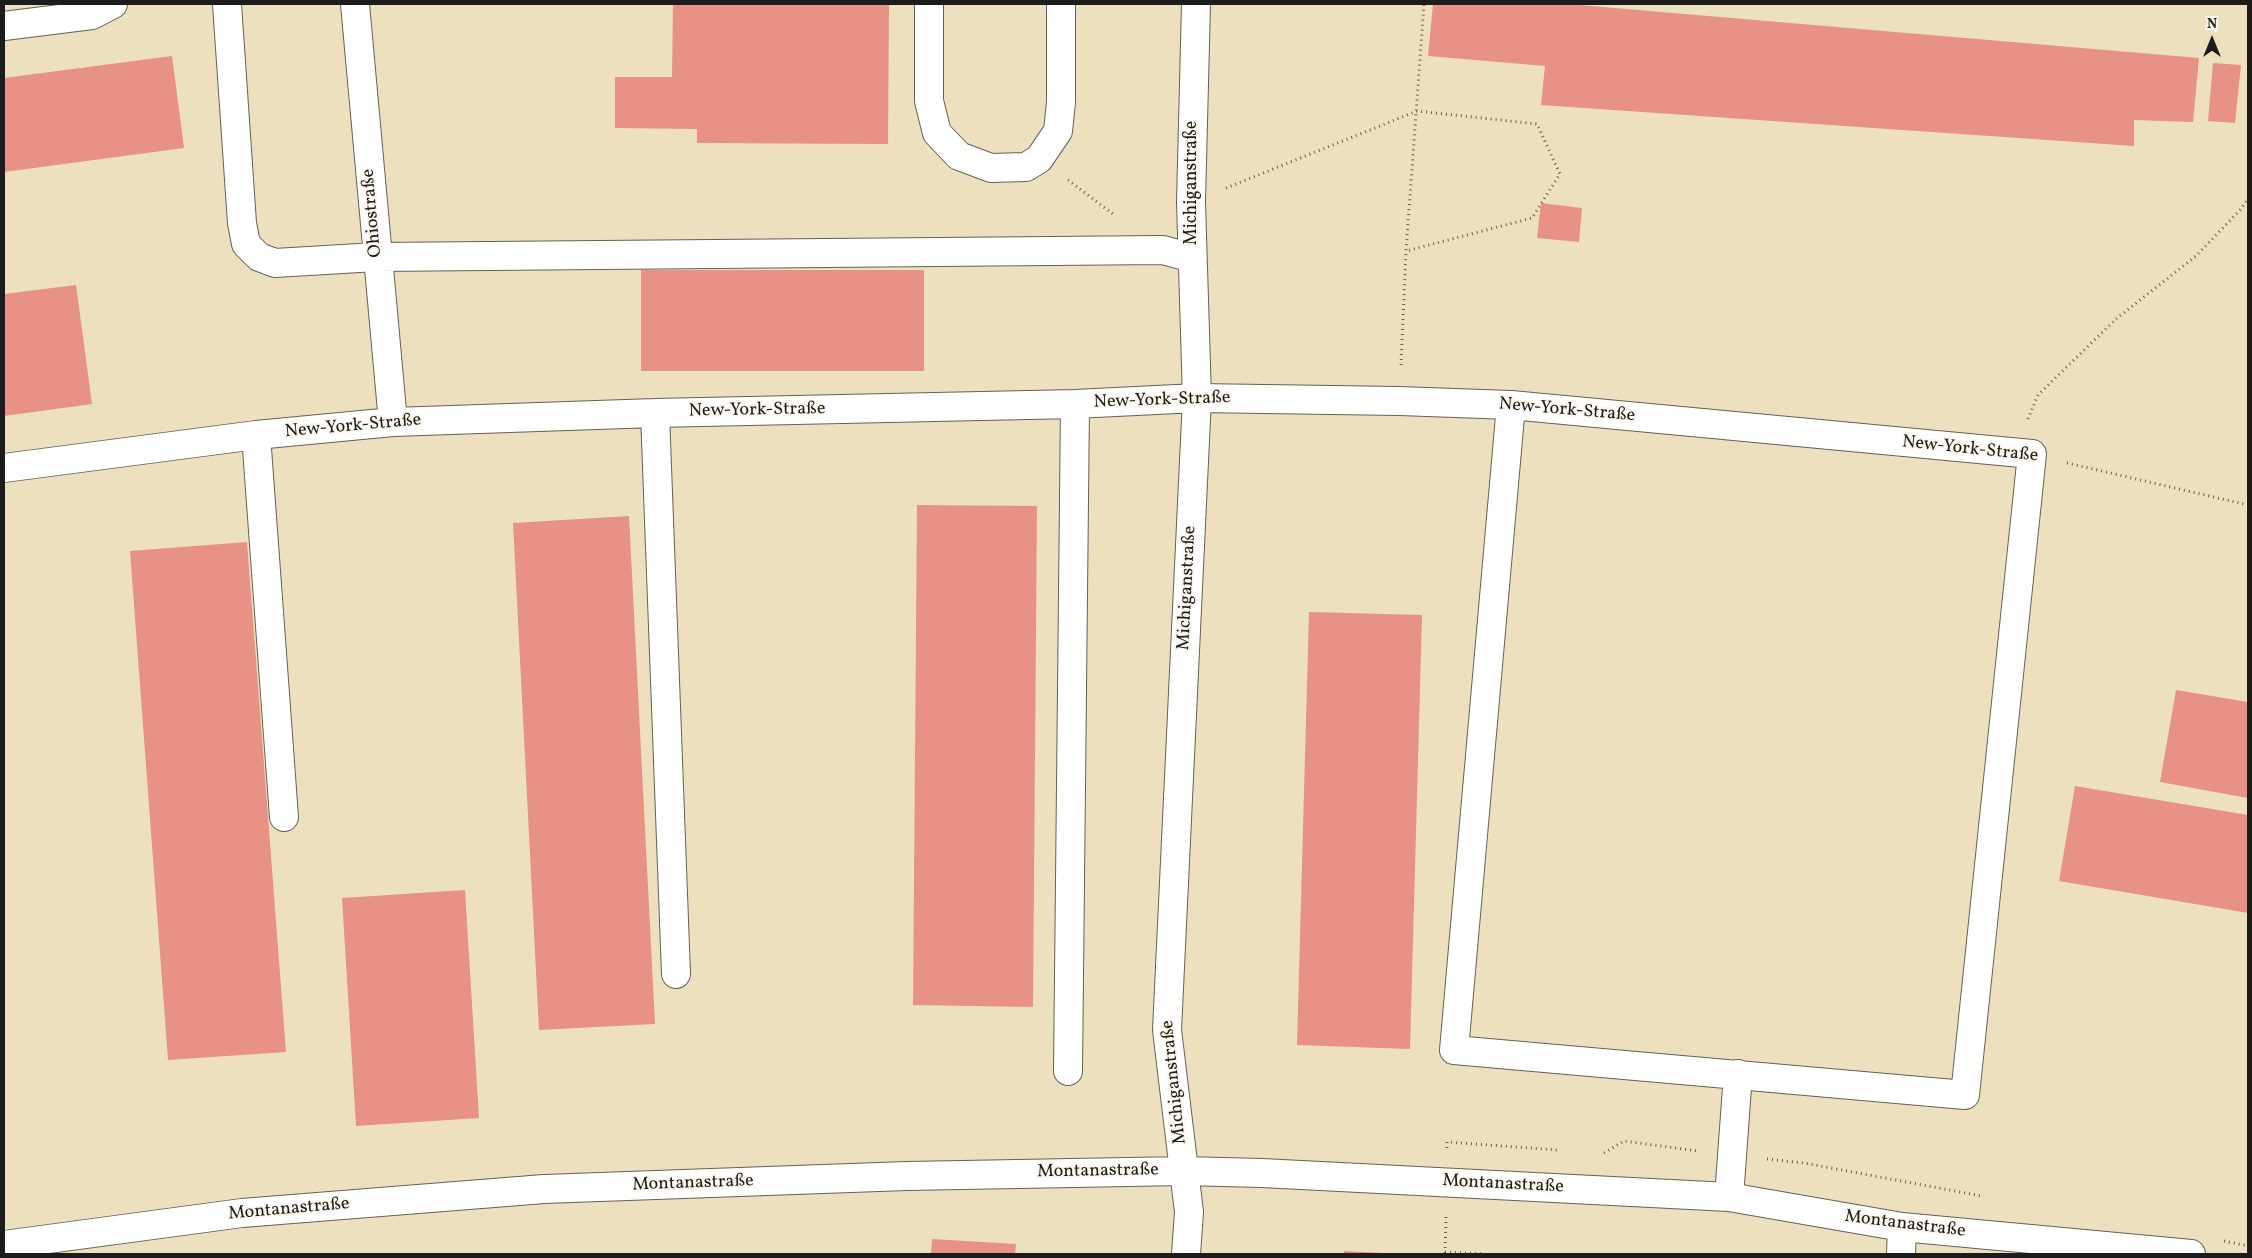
<!DOCTYPE html>
<meta charset="utf-8">
<style>
body{margin:0}
#map{position:relative;width:2252px;height:1258px;overflow:hidden;background:#ece0be;font-family:Vollkorn,serif}
canvas{display:block}
.frame{position:absolute;inset:0;border:5px solid #1c1c1c;pointer-events:none}
.north{position:absolute;left:2187px;top:15px;width:50px;height:50px;-webkit-text-stroke:4px #fbf7ec;paint-order:stroke;rotate:0deg;font-size:14px;font-weight:700;line-height:20px;text-align:center;color:#1c1c1c}
.north::after{content:'';display:block;margin:auto;width:18px;height:22px;background:#1c1c1c;clip-path:polygon(50% 0,100% 100%,50% 72%,0 100%)}
</style>
<div id="map">
<canvas width="2252" height="1258"></canvas>
<div class="frame"></div>
<div class="north">N</div>
</div>
<script>
const c = document.querySelector('canvas').getContext('2d');
c.lineJoin = 'round';
function fill(path, color) {
  c.fillStyle = color;
  c.fill(path, 'evenodd');
}
function poly(rows) {
  const path = new Path2D();
  for (const r of rows) {
    path.moveTo(r[0], r[1]);
    for (let i = 2; i < r.length; i += 2) path.lineTo(r[i], r[i + 1]);
  }
  return path;
}
function stroke(path, color, width, dash) {
  c.strokeStyle = color;
  c.lineWidth = width;
  c.lineCap = dash ? 'butt' : 'round';
  c.setLineDash(dash || []);
  c.stroke(path);
}
function drawText(font, color, halo, rows, align = 'center') {
  c.font = font + ' Vollkorn,serif';
  c.lineWidth = 4;
  c.setLineDash([]);
  c.textBaseline = 'middle';
  c.strokeStyle = halo;
  c.fillStyle = color;
  for (const [text, x, y, turn = 0] of rows) {
    c.save();
    c.translate(x, y);
    c.rotate((+turn || 0) * Math.PI / 180);
    c.textAlign = isNaN(turn) ? turn : align;
    if (halo) c.strokeText(text, 0, 0);
    c.fillText(text, 0, 0);
    c.restore();
  }
}
const building = poly([
 [673,4,889,4,888,144,697,143,697,129,615,128,615,77,672,77],
 [1433,4,1568,4,2199,58,2193,122,2134,120,2134,146,1541,105,1545,66,1428,56],
 [172,56,184,148,4,172,4,78],
 [2213,63,2241,65,2235,123,2208,121],
 [1541,203,1582,208,1579,242,1537,238],
 [641,270,924,270,924,371,641,371],
 [76,285,92,404,4,416,4,294],
 [917,505,1037,506,1033,1007,913,1005],
 [629,516,655,1024,539,1030,513,523],
 [247,542,286,1052,168,1060,130,551],
 [1309,612,1422,615,1410,1049,1297,1045],
 [2176,690,2248,702,2248,798,2160,782],
 [2075,786,2248,815,2248,913,2059,881],
 [465,890,479,1118,356,1126,342,898],
 [932,1239,1016,1244,1015,1254,931,1254],
 [1344,1251,1383,1253,1383,1254,1344,1254]
]);
const path = poly([
 [1068,180,1113,214],
 [1226,188,1417,111,1537,124,1560,174,1532,218,1406,251],
 [1401,365,1406,251,1424,4],
 [2028,419,2038,395,2116,319,2196,256,2240,210,2248,199],
 [2067,463,2248,505],
 [1447,1148,1447,1142,1558,1150],
 [1604,1153,1624,1141,1698,1151],
 [1767,1159,1804,1163,1982,1196],
 [1446,1217,1445,1252,1484,1254],
 [2224,1241,2248,1246]
]);
const minor = poly([
 [227,4,242,223,246,244,259,257,275,263,376,257,1163,250,1192,258],
 [355,4,393,422],
 [929,4,929,101,937,133,959,156,991,168,1026,167,1039,159,1058,131,1061,102,1061,4],
 [4,26,92,15,113,4],
 [655,413,676,974],
 [256,435,284,817],
 [4,468,256,435,393,422,655,413,1075,404,1197,398,1399,401,1511,405,2032,454,1965,1095,1454,1050,1511,405],
 [1068,1071,1075,404],
 [1729,1197,1738,1074],
 [4,1245,242,1213,544,1189,907,1176,1183,1171,1262,1173,1729,1197,1902,1227,2191,1254],
 [1186,1254,1189,1212,1167,1030,1197,398,1191,202,1196,4],
 [1901,1254,1902,1227]
]);
const streetNames = [
 ["Michiganstraße",1193,183,-90],
 ["Ohiostraße",373,213,-95],
 ["New-York-Straße",1162,401,-2],
 ["New-York-Straße",757,411,-1],
 ["New-York-Straße",1567,411,5],
 ["New-York-Straße",353,427,-5],
 ["New-York-Straße",1970,450,6],
 ["Michiganstraße",1188,588,-87],
 ["Michiganstraße",1175,1082,-96],
 ["Montanastraße",1098,1172,-1],
 ["Montanastraße",693,1184,-2],
 ["Montanastraße",1503,1185,3],
 ["Montanastraße",289,1210,-5],
 ["Montanastraße",1905,1225,7]
];
fill(building, '#e89185');
stroke(minor, '#656155', 30);
stroke(path, '#656155', 3, [1, 4]);
stroke(minor, '#fff', 28);
drawText('18px', '#1c1c1c', '#fbf7ec', streetNames);
</script>
